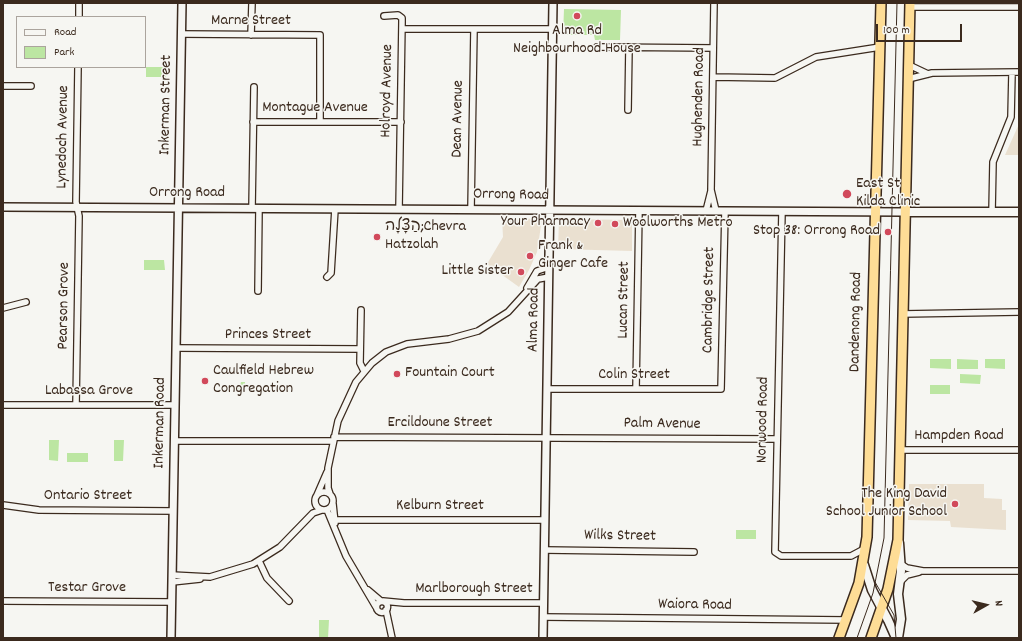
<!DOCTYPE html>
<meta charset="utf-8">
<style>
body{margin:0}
#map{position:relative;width:1022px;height:641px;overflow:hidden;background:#f6f6f2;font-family:Dekko,sans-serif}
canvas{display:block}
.frame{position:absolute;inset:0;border:4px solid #3b2a1e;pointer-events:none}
.legend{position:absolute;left:16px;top:16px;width:130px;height:52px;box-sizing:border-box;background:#f6f6f2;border:1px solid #aba49d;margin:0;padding:5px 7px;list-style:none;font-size:12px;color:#3b2a1e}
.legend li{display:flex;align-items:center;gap:8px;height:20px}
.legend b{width:20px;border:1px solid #aba49d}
.north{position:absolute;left:966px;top:585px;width:40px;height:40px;-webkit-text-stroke:3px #f6f6f2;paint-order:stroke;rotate:82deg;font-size:11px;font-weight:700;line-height:16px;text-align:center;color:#3b2a1e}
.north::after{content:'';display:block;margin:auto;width:14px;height:18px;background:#3b2a1e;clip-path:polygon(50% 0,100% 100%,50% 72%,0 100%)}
.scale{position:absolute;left:876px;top:24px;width:86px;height:18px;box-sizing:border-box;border:2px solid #3b2a1e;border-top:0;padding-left:5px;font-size:12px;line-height:14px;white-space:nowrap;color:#3b2a1e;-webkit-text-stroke:3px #f6f6f2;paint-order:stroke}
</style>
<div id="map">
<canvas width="1022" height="641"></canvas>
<div class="frame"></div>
<ul class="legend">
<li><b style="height:5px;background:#f6f6f2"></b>Road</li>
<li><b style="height:11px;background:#bce6a2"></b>Park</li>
</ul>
<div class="north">N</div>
<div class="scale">100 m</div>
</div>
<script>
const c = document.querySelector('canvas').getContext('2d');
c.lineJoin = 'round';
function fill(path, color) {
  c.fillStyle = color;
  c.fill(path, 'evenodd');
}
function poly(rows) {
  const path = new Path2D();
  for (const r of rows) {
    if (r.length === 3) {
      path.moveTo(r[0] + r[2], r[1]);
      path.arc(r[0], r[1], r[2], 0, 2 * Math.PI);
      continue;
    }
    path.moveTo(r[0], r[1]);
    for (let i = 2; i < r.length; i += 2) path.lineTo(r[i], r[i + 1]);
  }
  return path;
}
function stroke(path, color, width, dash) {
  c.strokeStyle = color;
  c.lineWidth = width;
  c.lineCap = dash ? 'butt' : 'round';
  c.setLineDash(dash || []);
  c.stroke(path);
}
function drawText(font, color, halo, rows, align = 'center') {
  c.font = font + ' Dekko,"Playpen Sans Hebrew",sans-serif';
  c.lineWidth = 3;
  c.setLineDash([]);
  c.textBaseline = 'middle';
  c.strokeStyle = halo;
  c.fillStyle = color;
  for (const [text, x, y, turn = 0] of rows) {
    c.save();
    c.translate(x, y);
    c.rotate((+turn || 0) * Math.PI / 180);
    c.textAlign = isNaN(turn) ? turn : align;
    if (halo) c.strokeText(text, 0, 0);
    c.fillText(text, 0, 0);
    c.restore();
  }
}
const built = poly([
 [1019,117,1019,155,1005,155,1019,124],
 [502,218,542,219,537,252,529,270,519,287,487,264,503,237],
 [559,219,632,220,632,251,558,249],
 [909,484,984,484,984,498,1002,499,1002,510,1006,510,1006,530,951,527,950,521,908,520]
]);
const green = poly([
 [564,9,621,10,620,40,595,40,594,35,563,35],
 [146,67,167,67,166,77,146,77],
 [144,260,164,260,165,270,144,270],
 [930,359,951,359,951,369,930,368],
 [957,359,978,360,978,369,957,369],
 [985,359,1005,359,1005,369,985,368],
 [960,374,981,375,980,384,960,383],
 [241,382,245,382,245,392,236,392,236,388,240,386],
 [930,385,950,385,950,394,930,394],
 [49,440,59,440,58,461,49,460],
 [114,440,124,440,123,461,114,461],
 [67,453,88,453,88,462,67,462],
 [736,530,756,530,756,539,736,539],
 [319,620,329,620,328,638,319,638]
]);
const minor = poly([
 [714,3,711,190,716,211],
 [910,7,1019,7],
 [384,16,398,15,402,18,402,22,399,209],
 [79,17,79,3],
 [402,29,553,29],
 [182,34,320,35,320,122],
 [251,35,252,3],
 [597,47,713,48],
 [909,65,928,74],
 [713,77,775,78,816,57,880,47],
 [908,79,932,73,1019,72],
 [3,86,31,86],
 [628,110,629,47],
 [253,122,401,122],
 [252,208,254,87],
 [471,209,474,29],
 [706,211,711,191],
 [782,211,775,552,781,556,851,556,866,548],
 [992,212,993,162,1011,117,1012,73],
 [327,277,331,273,335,209],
 [527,288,537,271,549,267],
 [258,291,259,208],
 [3,308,26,302],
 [361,310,360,363,364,371],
 [902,314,1019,312],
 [177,348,360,349],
 [547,389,721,389,725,211],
 [636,389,639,210],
 [3,405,175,405],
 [76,405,79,216,76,202,78,67],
 [334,437,777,439],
 [175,441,333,441],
 [899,450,1019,450],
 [324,501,9],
 [330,494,328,488,328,468,338,421,356,382,372,363,386,352,407,344,449,339,478,331,508,312,538,279,549,277],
 [317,495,327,472],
 [333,504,335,523],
 [3,505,39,510,173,511],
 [327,510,346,556,376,607],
 [332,520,545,520],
 [545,550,694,552],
 [259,561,267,578,289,601],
 [901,564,907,568,923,571,1019,571],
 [172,575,210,577,253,564,280,547,313,513,322,510],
 [901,581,907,575,919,572],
 [172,582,200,579],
 [368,590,381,601],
 [3,601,172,602],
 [383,601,404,603,544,603],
 [382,607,5.5],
 [386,610,392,638],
 [544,617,846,620]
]);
const tertiary = poly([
 [3,207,904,212],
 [171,638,182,3],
 [543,638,553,3]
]);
const secondary = poly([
 [904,212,1019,212],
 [864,565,872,590,888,620,896,638],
 [898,638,901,619,898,594,901,571,899,543]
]);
const trunk = poly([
 [839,638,859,583,867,537,881,3],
 [871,638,888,589,898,540,910,3]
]);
const tram = poly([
 [875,582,894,615,896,638],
 [857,638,873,593,884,538,897,3]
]);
const markers = [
 [577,16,4,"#d1495b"],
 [847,194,5,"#d1495b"],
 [598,223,4,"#d1495b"],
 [615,224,4,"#d1495b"],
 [888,232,4,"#d1495b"],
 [377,237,4,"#d1495b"],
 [530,256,4,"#d1495b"],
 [521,272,4,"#d1495b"],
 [397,374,4,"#d1495b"],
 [205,381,4,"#d1495b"],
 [955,504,4,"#d1495b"]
];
const streetNames = [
 ["Marne Street",251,22],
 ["Holroyd Avenue",388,91,-89],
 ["Hughenden Road",700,97,-89],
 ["Inkerman Street",167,105,-89],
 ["Montague Avenue",315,109],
 ["Dean Avenue",459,119,-89],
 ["Lynedoch Avenue",64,137,-89],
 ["Orrong Road",187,194],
 ["Orrong Road",511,196,1],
 ["Lucan Street",625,300,-89],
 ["Cambridge Street",710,300,-89],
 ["Pearson Grove",65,306,-89],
 ["Alma Road",535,320,-89],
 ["Dandenong Road",857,322,-89],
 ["Princes Street",268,336],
 ["Colin Street",634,376],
 ["Labassa Grove",89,392],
 ["Norwood Road",764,420,-89],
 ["Inkerman Road",161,423,-89],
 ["Ercildoune Street",440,424],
 ["Palm Avenue",662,425,1],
 ["Hampden Road",959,437],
 ["Ontario Street",88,497],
 ["Kelburn Street",440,507],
 ["Wilks Street",620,537,1],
 ["Testar Grove",87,589],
 ["Marlborough Street",474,590],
 ["Waiora Road",695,606,1]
];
const poiNames = [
 ["Alma Rd",577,32,"center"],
 ["Neighbourhood House",577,50,"center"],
 ["East St",856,185],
 ["Kilda Clinic",856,203],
 ["Your Pharmacy",590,223,"right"],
 ["Woolworths Metro",623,224],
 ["הַצָּלָה;Chevra",385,228],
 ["Hatzolah",385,246],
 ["Stop 38: Orrong Road",880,232,"right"],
 ["Frank &",538,247],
 ["Ginger Cafe",538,265],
 ["Little Sister",513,272,"right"],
 ["Caulfield Hebrew",213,372],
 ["Congregation",213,390],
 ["Fountain Court",405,374],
 ["The King David",947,495,"right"],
 ["School Junior School",947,513,"right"]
];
fill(built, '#eae0d0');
fill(green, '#bce6a2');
stroke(minor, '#3b2a1e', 8);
stroke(tertiary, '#3b2a1e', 10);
stroke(secondary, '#3b2a1e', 11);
stroke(trunk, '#3b2a1e', 12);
stroke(minor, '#f6f6f2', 5.5);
stroke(tertiary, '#f6f6f2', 7);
stroke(secondary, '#f6f6f2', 8);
stroke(trunk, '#fedd96', 9);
stroke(tram, '#3b2a1e', 1);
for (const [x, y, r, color] of markers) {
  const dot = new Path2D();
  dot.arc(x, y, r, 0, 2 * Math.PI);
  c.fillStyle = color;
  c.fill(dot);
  stroke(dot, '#f6f6f2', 1.5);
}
drawText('16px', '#3b2a1e', '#f6f6f2', streetNames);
drawText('16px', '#3b2a1e', '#f6f6f2', poiNames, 'left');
</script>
